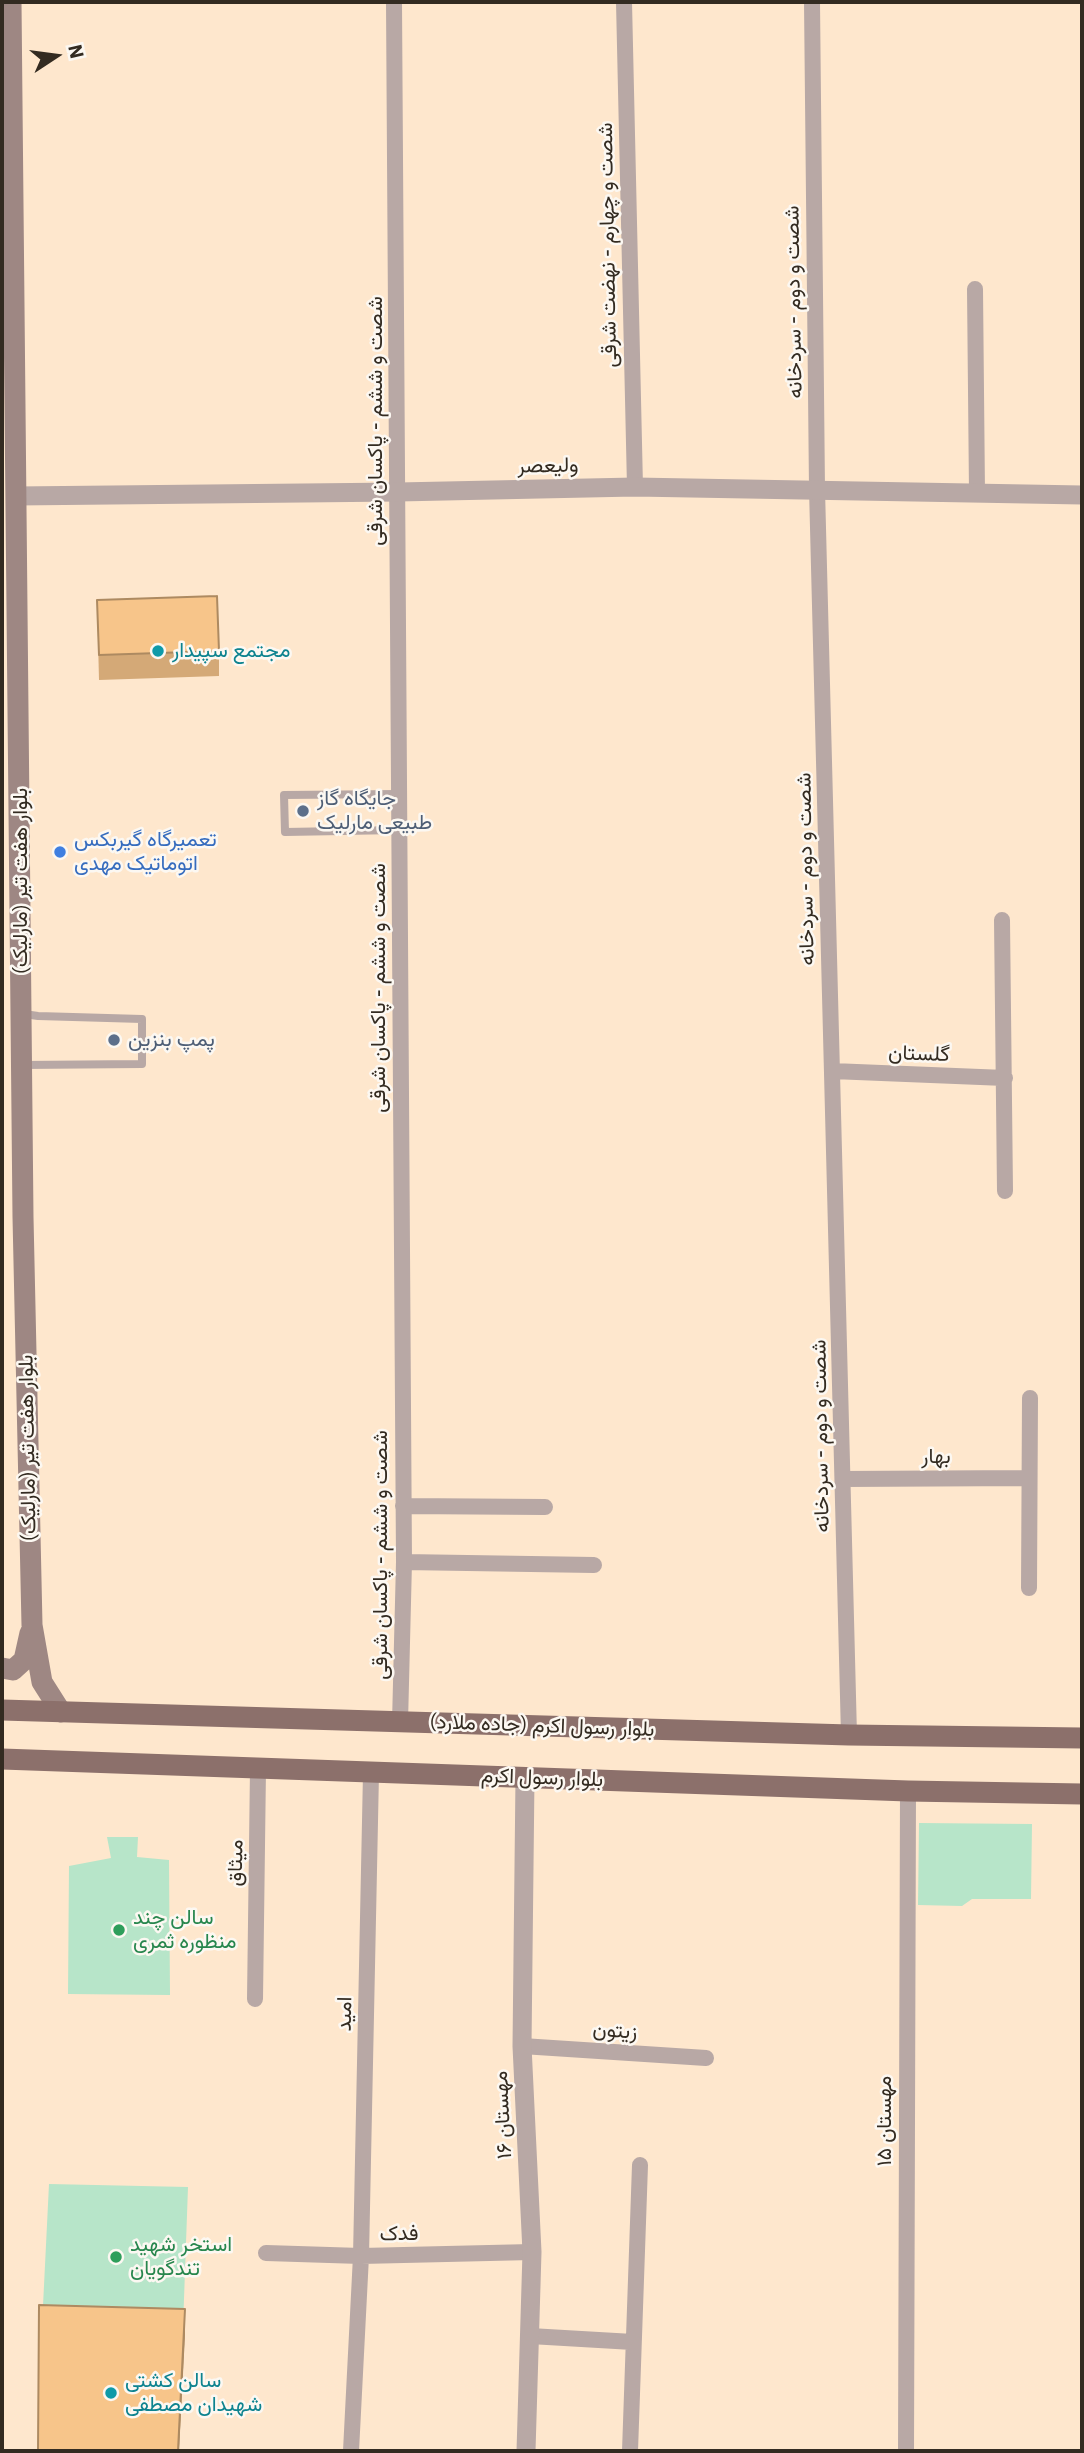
<!DOCTYPE html>
<meta charset="utf-8">
<style>
body{margin:0}
#map{position:relative;width:1084px;height:2453px;overflow:hidden;background:#fee7cd;font-family:"IBM Plex Sans",sans-serif}
canvas{display:block}
.frame{position:absolute;inset:0;border:4px solid #332b21;pointer-events:none}
.north{position:absolute;left:21px;top:21px;width:70px;height:70px;-webkit-text-stroke:5px #fcf8f2;paint-order:stroke;rotate:77deg;font-size:19px;font-weight:700;line-height:28px;text-align:center;color:#332b21}
.north::after{content:'';display:block;margin:auto;width:24px;height:32px;background:#332b21;clip-path:polygon(50% 0,100% 100%,50% 72%,0 100%)}
</style>
<div id="map">
<canvas width="1084" height="2453"></canvas>
<div class="frame"></div>
<div class="north">N</div>
</div>
<script>
const c = document.querySelector('canvas').getContext('2d');
c.lineJoin = 'round';
function fill(path, color) {
  c.fillStyle = color;
  c.fill(path, 'evenodd');
}
function poly(rows) {
  const path = new Path2D();
  for (const r of rows) {
    path.moveTo(r[0], r[1]);
    for (let i = 2; i < r.length; i += 2) path.lineTo(r[i], r[i + 1]);
  }
  return path;
}
function stroke(path, color, width, dash) {
  c.strokeStyle = color;
  c.lineWidth = width;
  c.lineCap = dash ? 'butt' : 'round';
  c.setLineDash(dash || []);
  c.stroke(path);
}
function drawText(font, color, halo, rows, align = 'center') {
  c.font = font + ' "IBM Plex Sans",Vazirmatn,sans-serif';
  c.lineWidth = 5;
  c.setLineDash([]);
  c.textBaseline = 'middle';
  c.strokeStyle = halo;
  c.fillStyle = color;
  for (const [text, x, y, turn = 0] of rows) {
    c.save();
    c.translate(x, y);
    c.rotate((+turn || 0) * Math.PI / 180);
    c.textAlign = isNaN(turn) ? turn : align;
    if (halo) c.strokeText(text, 0, 0);
    c.fillText(text, 0, 0);
    c.restore();
  }
}
const green = poly([
 [919,1823,1032,1824,1031,1899,972,1899,962,1906,918,1905],
 [107,1837,138,1837,137,1857,169,1860,170,1995,68,1994,69,1866,111,1858],
 [49,2184,188,2187,183,2327,42,2326]
]);
const service = poly([
 [399,794,284,795,285,832,399,830],
 [22,1065,142,1064,142,1019,38,1016,24,1014]
]);
const minor = poly([
 [394,2,404,1562,400,1723],
 [624,2,635,487],
 [812,2,817,489,849,1735],
 [975,289,977,493],
 [1002,920,1005,1191],
 [832,1071,1005,1078],
 [843,1479,1029,1478],
 [403,1506,545,1507],
 [404,1562,594,1565],
 [1029,1588,1030,1398],
 [255,1999,258,1769],
 [522,2046,706,2058],
 [266,2253,361,2256,532,2252],
 [530,2336,633,2342],
 [351,2451,361,2256,371,1773],
 [630,2451,640,2165],
 [906,2451,908,1791]
]);
const tertiary = poly([
 [16,496,398,492,635,487,1082,495],
 [525,1777,522,2046,532,2252,526,2451]
]);
const secondary = poly([
 [11,2,23,1217,32,1625,42,1682,61,1712],
 [2,1668,13,1670,24,1660,30,1633]
]);
const primary = poly([
 [2,1710,849,1735,1082,1738],
 [2,1759,908,1791,1082,1794]
]);
const wall = poly([
 [97,600,219,651,219,676,99,680]
]);
const shadedWall = poly([
 [185,2309,185,2335,179,2451,178,2451]
]);
const building = poly([
 [217,596,219,651,99,655,97,600,217,596],
 [39,2305,185,2309,178,2451,38,2451,39,2305]
]);
const markers = [
 [158,651,7,"#0f9aa8"],
 [303,811,7,"#5c6f8a"],
 [60,852,7,"#3f7fe0"],
 [114,1040,7,"#5c6f8a"],
 [119,1930,7,"#2e9e5b"],
 [116,2257,7,"#2e9e5b"],
 [111,2393,7,"#0f9aa8"]
];
const streetNames = [
 ["شصت و چهارم - نهضت شرقی",608,245,-91],
 ["شصت و دوم - سردخانه",794,302,-91],
 ["شصت و ششم - پاکسان شرقی",376,421,-90],
 ["ولیعصر",548,466,-1],
 ["شصت و دوم - سردخانه",806,869,-91],
 ["بلوار هفت تیر (مارلیک)",21,881,-90],
 ["شصت و ششم - پاکسان شرقی",379,988,-90],
 ["گلستان",919,1054,2],
 ["شصت و دوم - سردخانه",821,1436,-91],
 ["بلوار هفت تیر (مارلیک)",28,1448,-91],
 ["بهار",936,1457],
 ["شصت و ششم - پاکسان شرقی",381,1555,-90],
 ["بلوار رسول اکرم (جاده ملارد)",542,1726,2],
 ["بلوار رسول اکرم",542,1778,2],
 ["میثاق",236,1863,-89],
 ["امید",345,2014,-89],
 ["زیتون",615,2031,4],
 ["مهستان ۱۶",503,2115,-93],
 ["مهستان ۱۵",885,2121,-90],
 ["فدک",399,2234,-1]
];
const cultureNames = [
 ["مجتمع سپیدار",172,651],
 ["سالن کشتی",125,2381],
 ["شهیدان مصطفی",125,2405]
];
const serviceNames = [
 ["جایگاه گاز",317,799],
 ["طبیعی مارلیک",317,823],
 ["پمپ بنزین",128,1040]
];
const shopNames = [
 ["تعمیرگاه گیربکس",74,840],
 ["اتوماتیک مهدی",74,864]
];
const leisureNames = [
 ["سالن چند",133,1918],
 ["منظوره ثمری",133,1942],
 ["استخر شهید",130,2245],
 ["تندگویان",130,2269]
];
fill(green, '#b7e5c9');
stroke(service, '#b8a8a5', 8);
stroke(minor, '#b8a8a5', 16);
stroke(tertiary, '#b8a8a5', 19);
stroke(secondary, '#9e8783', 21);
stroke(primary, '#8c706b', 21);
fill(wall, '#d4a977');
fill(shadedWall, '#ad8a61');
fill(building, '#f7c58a');
stroke(building, '#ad8a61', 2);
for (const [x, y, r, color] of markers) {
  const dot = new Path2D();
  dot.arc(x, y, r, 0, 2 * Math.PI);
  c.fillStyle = color;
  c.fill(dot);
  stroke(dot, '#fcf8f2', 2.5);
}
drawText('21px', '#332b21', '#fcf8f2', streetNames);
drawText('21px', '#0d838f', '#fcf8f2', cultureNames, 'left');
drawText('21px', '#4e5e75', '#fcf8f2', serviceNames, 'left');
drawText('21px', '#366cbe', '#fcf8f2', shopNames, 'left');
drawText('21px', '#27864d', '#fcf8f2', leisureNames, 'left');
</script>
